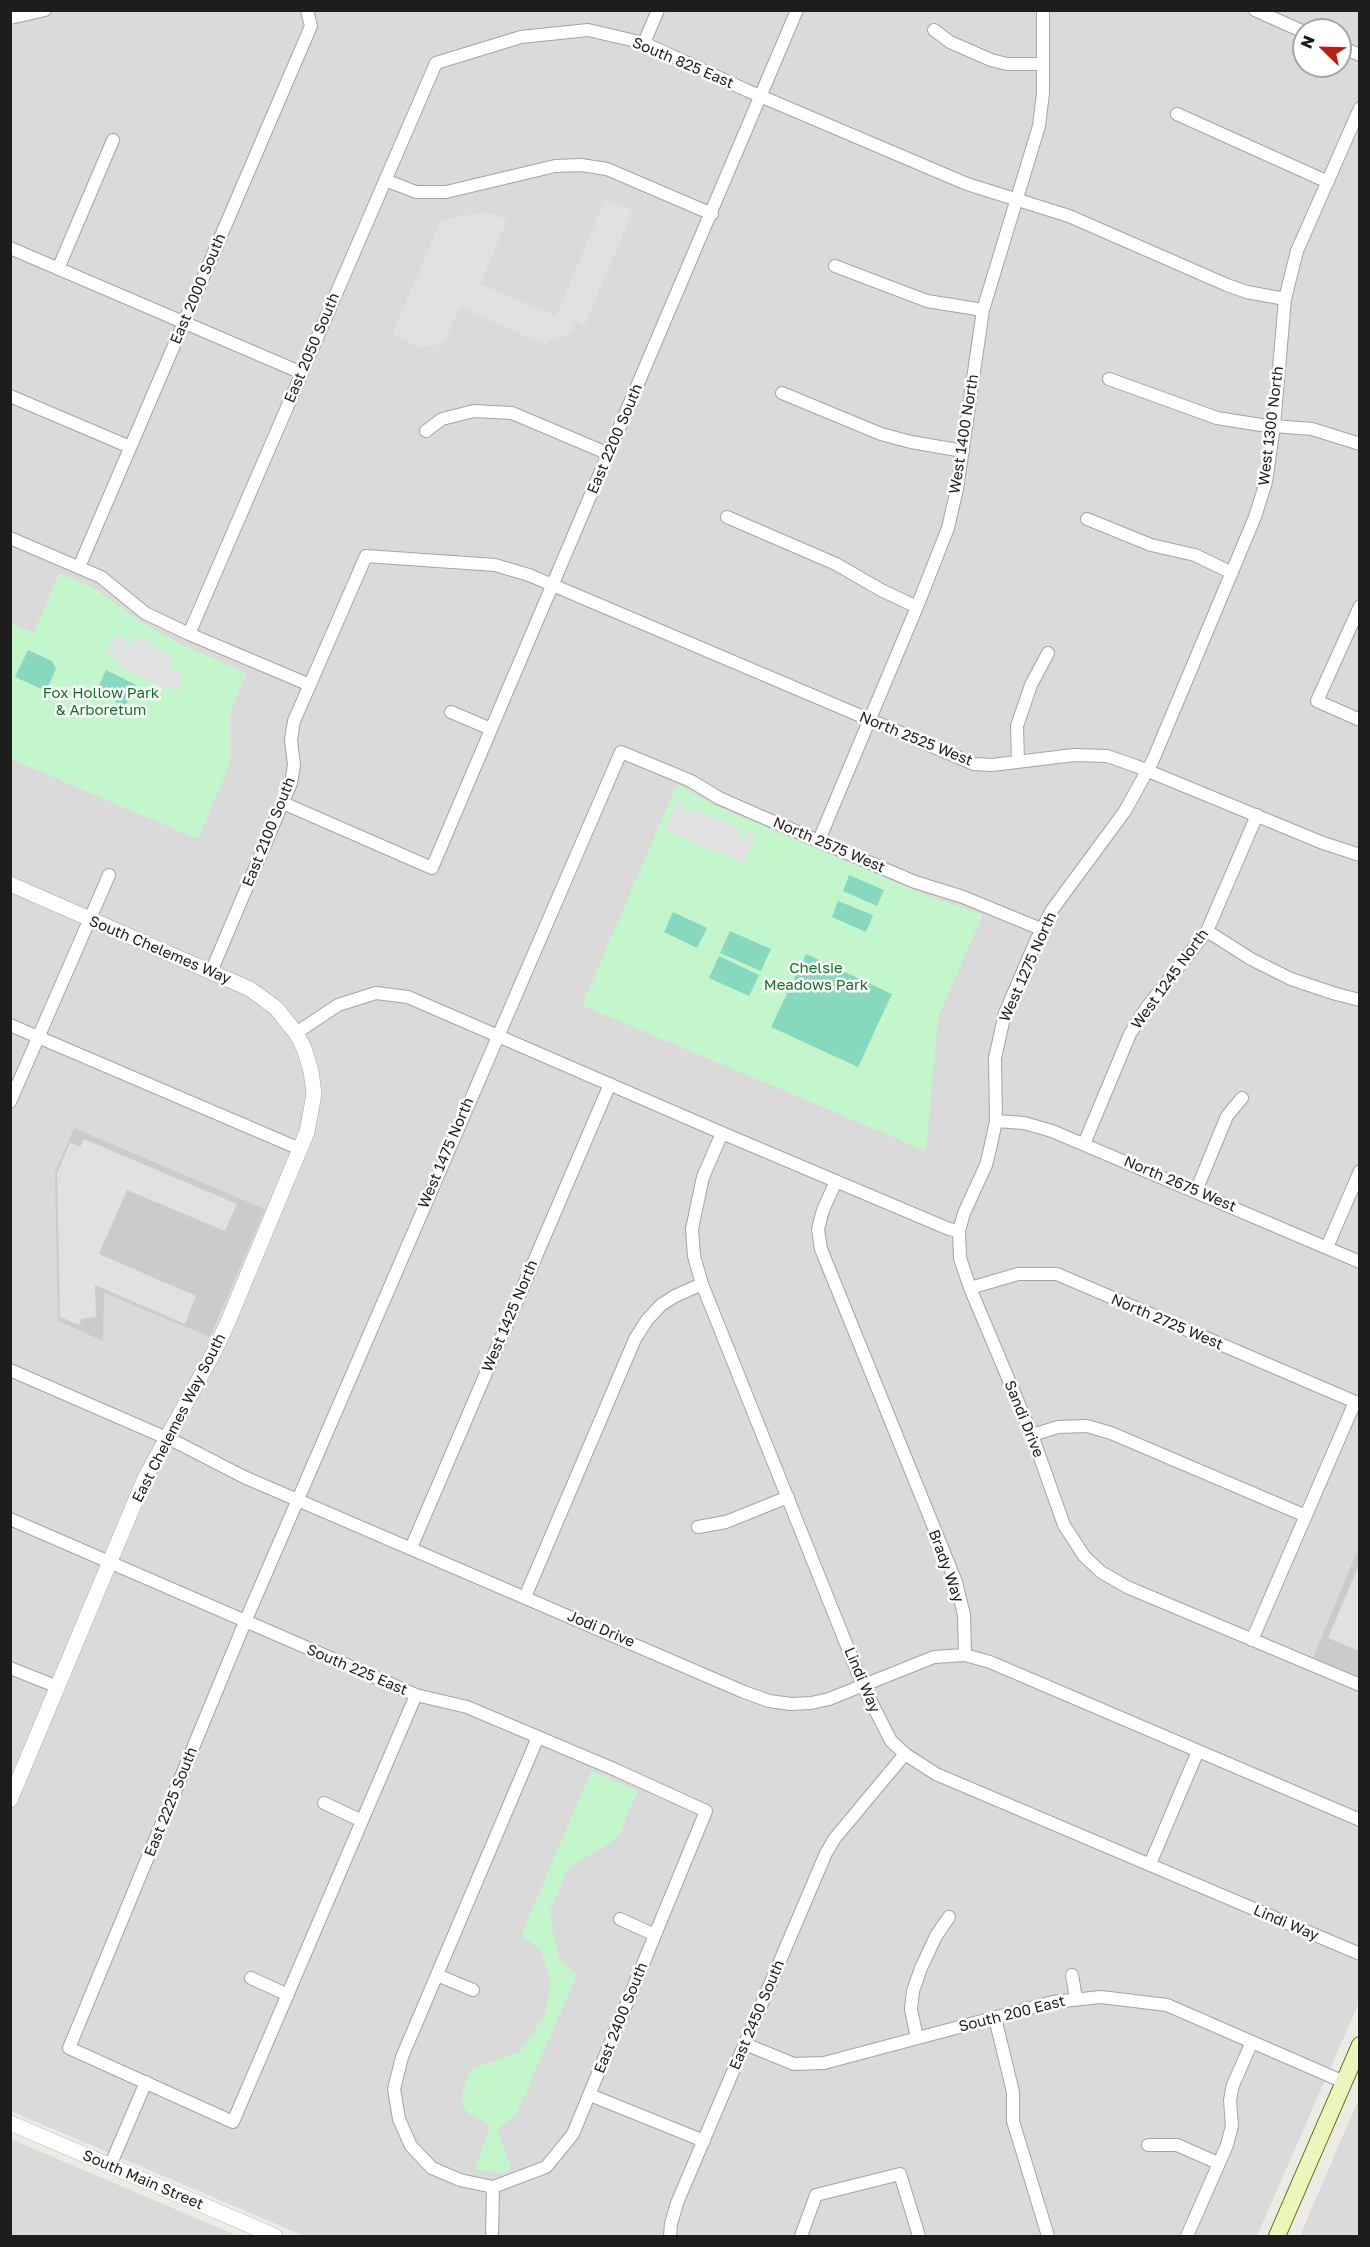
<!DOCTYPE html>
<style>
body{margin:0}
#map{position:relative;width:1370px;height:2247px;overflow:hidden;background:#eeebe4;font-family:"Golos Text",sans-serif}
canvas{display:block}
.frame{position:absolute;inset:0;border:12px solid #1d1d1d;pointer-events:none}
.north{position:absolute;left:1292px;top:18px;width:60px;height:60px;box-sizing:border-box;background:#fff;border:2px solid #a5a5a5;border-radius:50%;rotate:293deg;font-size:16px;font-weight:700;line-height:24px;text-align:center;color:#1d1d1d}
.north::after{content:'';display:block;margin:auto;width:21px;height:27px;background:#be1c0d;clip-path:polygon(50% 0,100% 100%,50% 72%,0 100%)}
</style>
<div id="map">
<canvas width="1370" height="2247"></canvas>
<div class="frame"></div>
<div class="north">N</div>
</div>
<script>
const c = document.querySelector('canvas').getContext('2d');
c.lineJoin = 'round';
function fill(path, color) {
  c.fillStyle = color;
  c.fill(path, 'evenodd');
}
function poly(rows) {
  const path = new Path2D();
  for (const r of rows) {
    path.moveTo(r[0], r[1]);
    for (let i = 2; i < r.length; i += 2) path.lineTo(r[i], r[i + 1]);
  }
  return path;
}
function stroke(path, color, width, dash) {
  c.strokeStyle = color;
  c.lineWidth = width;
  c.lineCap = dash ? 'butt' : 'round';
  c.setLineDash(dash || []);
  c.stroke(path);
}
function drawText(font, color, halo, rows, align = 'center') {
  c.font = font + ' "Golos Text",sans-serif';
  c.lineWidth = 5;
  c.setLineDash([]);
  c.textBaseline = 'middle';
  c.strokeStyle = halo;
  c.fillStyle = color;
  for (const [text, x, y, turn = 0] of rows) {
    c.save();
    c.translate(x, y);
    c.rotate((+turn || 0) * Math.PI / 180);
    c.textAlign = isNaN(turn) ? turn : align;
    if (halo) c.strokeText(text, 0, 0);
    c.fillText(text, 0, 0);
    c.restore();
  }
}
const residential = poly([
 [11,11,1359,11,1360,1547,1313,1657,1359,1677,1360,2000,1257,2236,304,2236,11,2111],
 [1304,30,1340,30,1340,66,1304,66],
 [1359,2098,1359,2236,1300,2236],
 [10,2139,11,2139,238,2236,11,2236]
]);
const religious = poly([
 [74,1128,265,1209,210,1337,104,1293,103,1341,58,1321,55,1173],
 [1359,1547,1359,1677,1313,1657]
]);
const park = poly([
 [59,573,97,590,141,622,184,646,247,673,230,713,230,764,198,839,11,759,10,623,34,633],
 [677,784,714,805,921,893,983,915,938,1017,926,1151,582,1005],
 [591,1771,638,1791,618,1837,568,1869,550,1911,553,1934,560,1959,577,1975,516,2115,497,2129,511,2168,502,2173,475,2169,490,2125,469,2114,462,2105,463,2090,471,2069,520,2052,545,2014,551,1983,540,1949,521,1936]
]);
const pitch = poly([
 [28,650,52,661,56,669,46,691,15,677],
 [106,670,136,685,125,706,96,692],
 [849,875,884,890,877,906,843,891],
 [838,901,873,915,866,932,832,917],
 [673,912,707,928,697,948,664,932],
 [730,931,771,949,761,971,720,953],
 [806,954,892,994,858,1067,771,1027],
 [719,956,759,975,749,996,709,978]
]);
const parking = poly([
 [605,199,633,211,584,326,576,322,571,333,547,342,546,345,460,307,444,343,422,348,392,334,441,220,487,212,507,220,480,284,556,316],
 [119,635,131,644,139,636,155,647,172,655,170,666,183,674,178,691,148,681,125,668,105,651],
 [677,802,686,805,683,813,688,815,691,808,741,829,737,838,742,840,747,831,756,835,744,863,665,830],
 [84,1139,237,1204,225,1231,127,1190,99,1254,196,1296,185,1324,95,1285,96,1317,81,1319,80,1325,60,1317,57,1173,70,1143,80,1147],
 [1359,1565,1359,1651,1328,1638]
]);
const minor = poly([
 [1255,10,1304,32],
 [10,18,45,10],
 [934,30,950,42,991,60,1007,64,1043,64],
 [644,43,658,10],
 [1340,47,1360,55],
 [1360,108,1297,251,1285,299,1274,426,1266,482,1255,517,1153,760,1125,811,1052,910,1035,943,1005,1013,995,1058,996,1121,990,1149,986,1165,964,1213,959,1231,960,1258,970,1288,1032,1435,1064,1525,1084,1556,1101,1572,1127,1587,1360,1685],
 [1177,114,1328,182],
 [385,180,416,192,446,192,555,166,581,165,607,169,712,214],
 [10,248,302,373],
 [835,266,927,301,983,310],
 [58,269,113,140],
 [1109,379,1217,418,1261,425,1312,429,1360,444],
 [782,393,881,434,911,442,963,451],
 [10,396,130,447],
 [426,431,442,419,474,411,512,413,609,454],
 [727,517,836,564,881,590,917,607],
 [1087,519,1151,545,1195,555,1232,573],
 [10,538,101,577,145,613,189,634,310,685],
 [79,567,311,26,307,10],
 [1360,606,1317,701,1360,720],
 [189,634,436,63,521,37,588,30,644,43,746,90,967,184,1069,216,1227,285,1247,292,1285,299],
 [451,712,491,729],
 [1018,762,1017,726,1031,685,1048,653],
 [283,803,432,868,797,10],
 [819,840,917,607,948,528,957,489,983,310,1039,126,1043,93,1043,10],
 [1207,931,1251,959,1291,979,1336,994,1360,1000],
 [211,972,291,783,294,765,291,740,294,721,366,556,495,565,529,575,974,764,992,765,1074,755,1107,756,1136,766,1323,843,1360,855],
 [10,1025,300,1149],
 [296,1033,338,1005,376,993,408,997,722,1133,949,1229,959,1231],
 [10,1102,109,875],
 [996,1121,1024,1123,1052,1131,1360,1262],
 [722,1133,703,1177,692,1229,694,1256,702,1284,863,1686,891,1741,905,1754,936,1774,1360,1954],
 [1084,1144,1130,1034,1147,1007,1207,931,1257,815],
 [836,1181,823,1210,818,1229,821,1249,956,1582,964,1615,965,1655],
 [1196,1191,1227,1116,1242,1098],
 [1327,1247,1360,1171],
 [970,1288,1018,1274,1057,1274,1360,1404],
 [10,1370,178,1443,244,1477,744,1692,769,1701,791,1704,811,1703,829,1699,934,1657,965,1655,990,1662,1360,1820],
 [1032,1435,1058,1427,1087,1426,1111,1433,1306,1516],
 [10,1519,416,1695,467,1707,538,1737,616,1770,706,1811,573,2134,546,2167,493,2187,460,2180,432,2168,411,2146,399,2119,394,2089,402,2057,538,1737],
 [698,1527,726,1522,788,1497],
 [411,1548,610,1084],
 [525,1597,635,1339,647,1320,661,1305,675,1296,702,1284],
 [1252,1640,1355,1402],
 [10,1668,58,1687],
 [416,1695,233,2122,69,2048,245,1622,621,752,691,781,719,798,760,816,915,882,963,897,1041,929],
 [324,1803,362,1821],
 [1150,1864,1198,1751],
 [620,1919,655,1935],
 [437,1975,473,1990],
 [1072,1975,1076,1998],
 [251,1978,288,1995],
 [995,2018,1013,2092,1013,2121,1048,2236],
 [917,2038,911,2009,913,1991,921,1968,936,1936,949,1917],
 [745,2044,794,2064,824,2063,1053,2002,1101,1997,1167,2005,1344,2082],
 [590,2095,704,2141],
 [1148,2145,1177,2145,1218,2163],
 [110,2166,146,2082],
 [492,2236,493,2187],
 [670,2236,671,2224,677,2203,826,1853,835,1838,905,1754],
 [801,2236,816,2195,900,2174,919,2236],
 [1187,2236,1227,2145,1232,2126,1230,2100,1233,2085,1252,2042]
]);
const tertiary = poly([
 [10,884,250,989,276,1008,296,1033,304,1048,311,1071,314,1094,307,1132,227,1324,214,1352,145,1478,10,1800],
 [10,2123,275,2236]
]);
const secondary = poly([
 [1277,2236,1360,2045]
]);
const streetNames = [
 ["South 825 East",683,63,23],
 ["East 2000 South",198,289,-67],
 ["East 2050 South",312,348,-67],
 ["West 1300 North",1271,426,-83],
 ["West 1400 North",964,434,-81],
 ["East 2200 South",615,439,-67],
 ["North 2525 West",916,739,22],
 ["East 2100 South",269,832,-68],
 ["North 2575 West",829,845,23],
 ["South Chelemes Way",160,950,23],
 ["West 1275 North",1028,967,-66],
 ["West 1245 North",1170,979,-54],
 ["West 1475 North",446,1153,-67],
 ["North 2675 West",1180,1184,23],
 ["West 1425 North",510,1316,-67],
 ["North 2725 West",1167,1322,23],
 ["East Chelemes Way South",179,1418,-63],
 ["Sandi Drive",1024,1419,68],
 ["Brady Way",946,1566,70],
 ["Jodi Drive",601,1629,23],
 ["South 225 East",357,1670,23],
 ["Lindi Way",862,1680,67],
 ["East 2225 South",171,1802,-68],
 ["Lindi Way",1286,1923,23],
 ["South 200 East",1012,2014,-14],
 ["East 2450 South",757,2015,-67],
 ["East 2400 South",621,2018,-68],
 ["South Main Street",143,2180,23]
];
const parkNames = [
 ["Fox Hollow Park",101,693],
 ["& Arboretum",101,710],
 ["Chelsie",816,968],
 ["Meadows Park",816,985]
];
fill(residential, '#dbdada');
fill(religious, '#cbcbcb');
fill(park, '#c3f6cb');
fill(pitch, '#86d8bf');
fill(parking, '#e1e1e1');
stroke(minor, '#a4a4a4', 14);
stroke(tertiary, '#a4a4a4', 16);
stroke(secondary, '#5a6d0c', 18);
stroke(minor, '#fff', 12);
stroke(tertiary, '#fff', 15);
stroke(secondary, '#edf5ba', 16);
drawText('15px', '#1d1d1d', '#fff', streetNames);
drawText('15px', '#127423', '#fff', parkNames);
</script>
